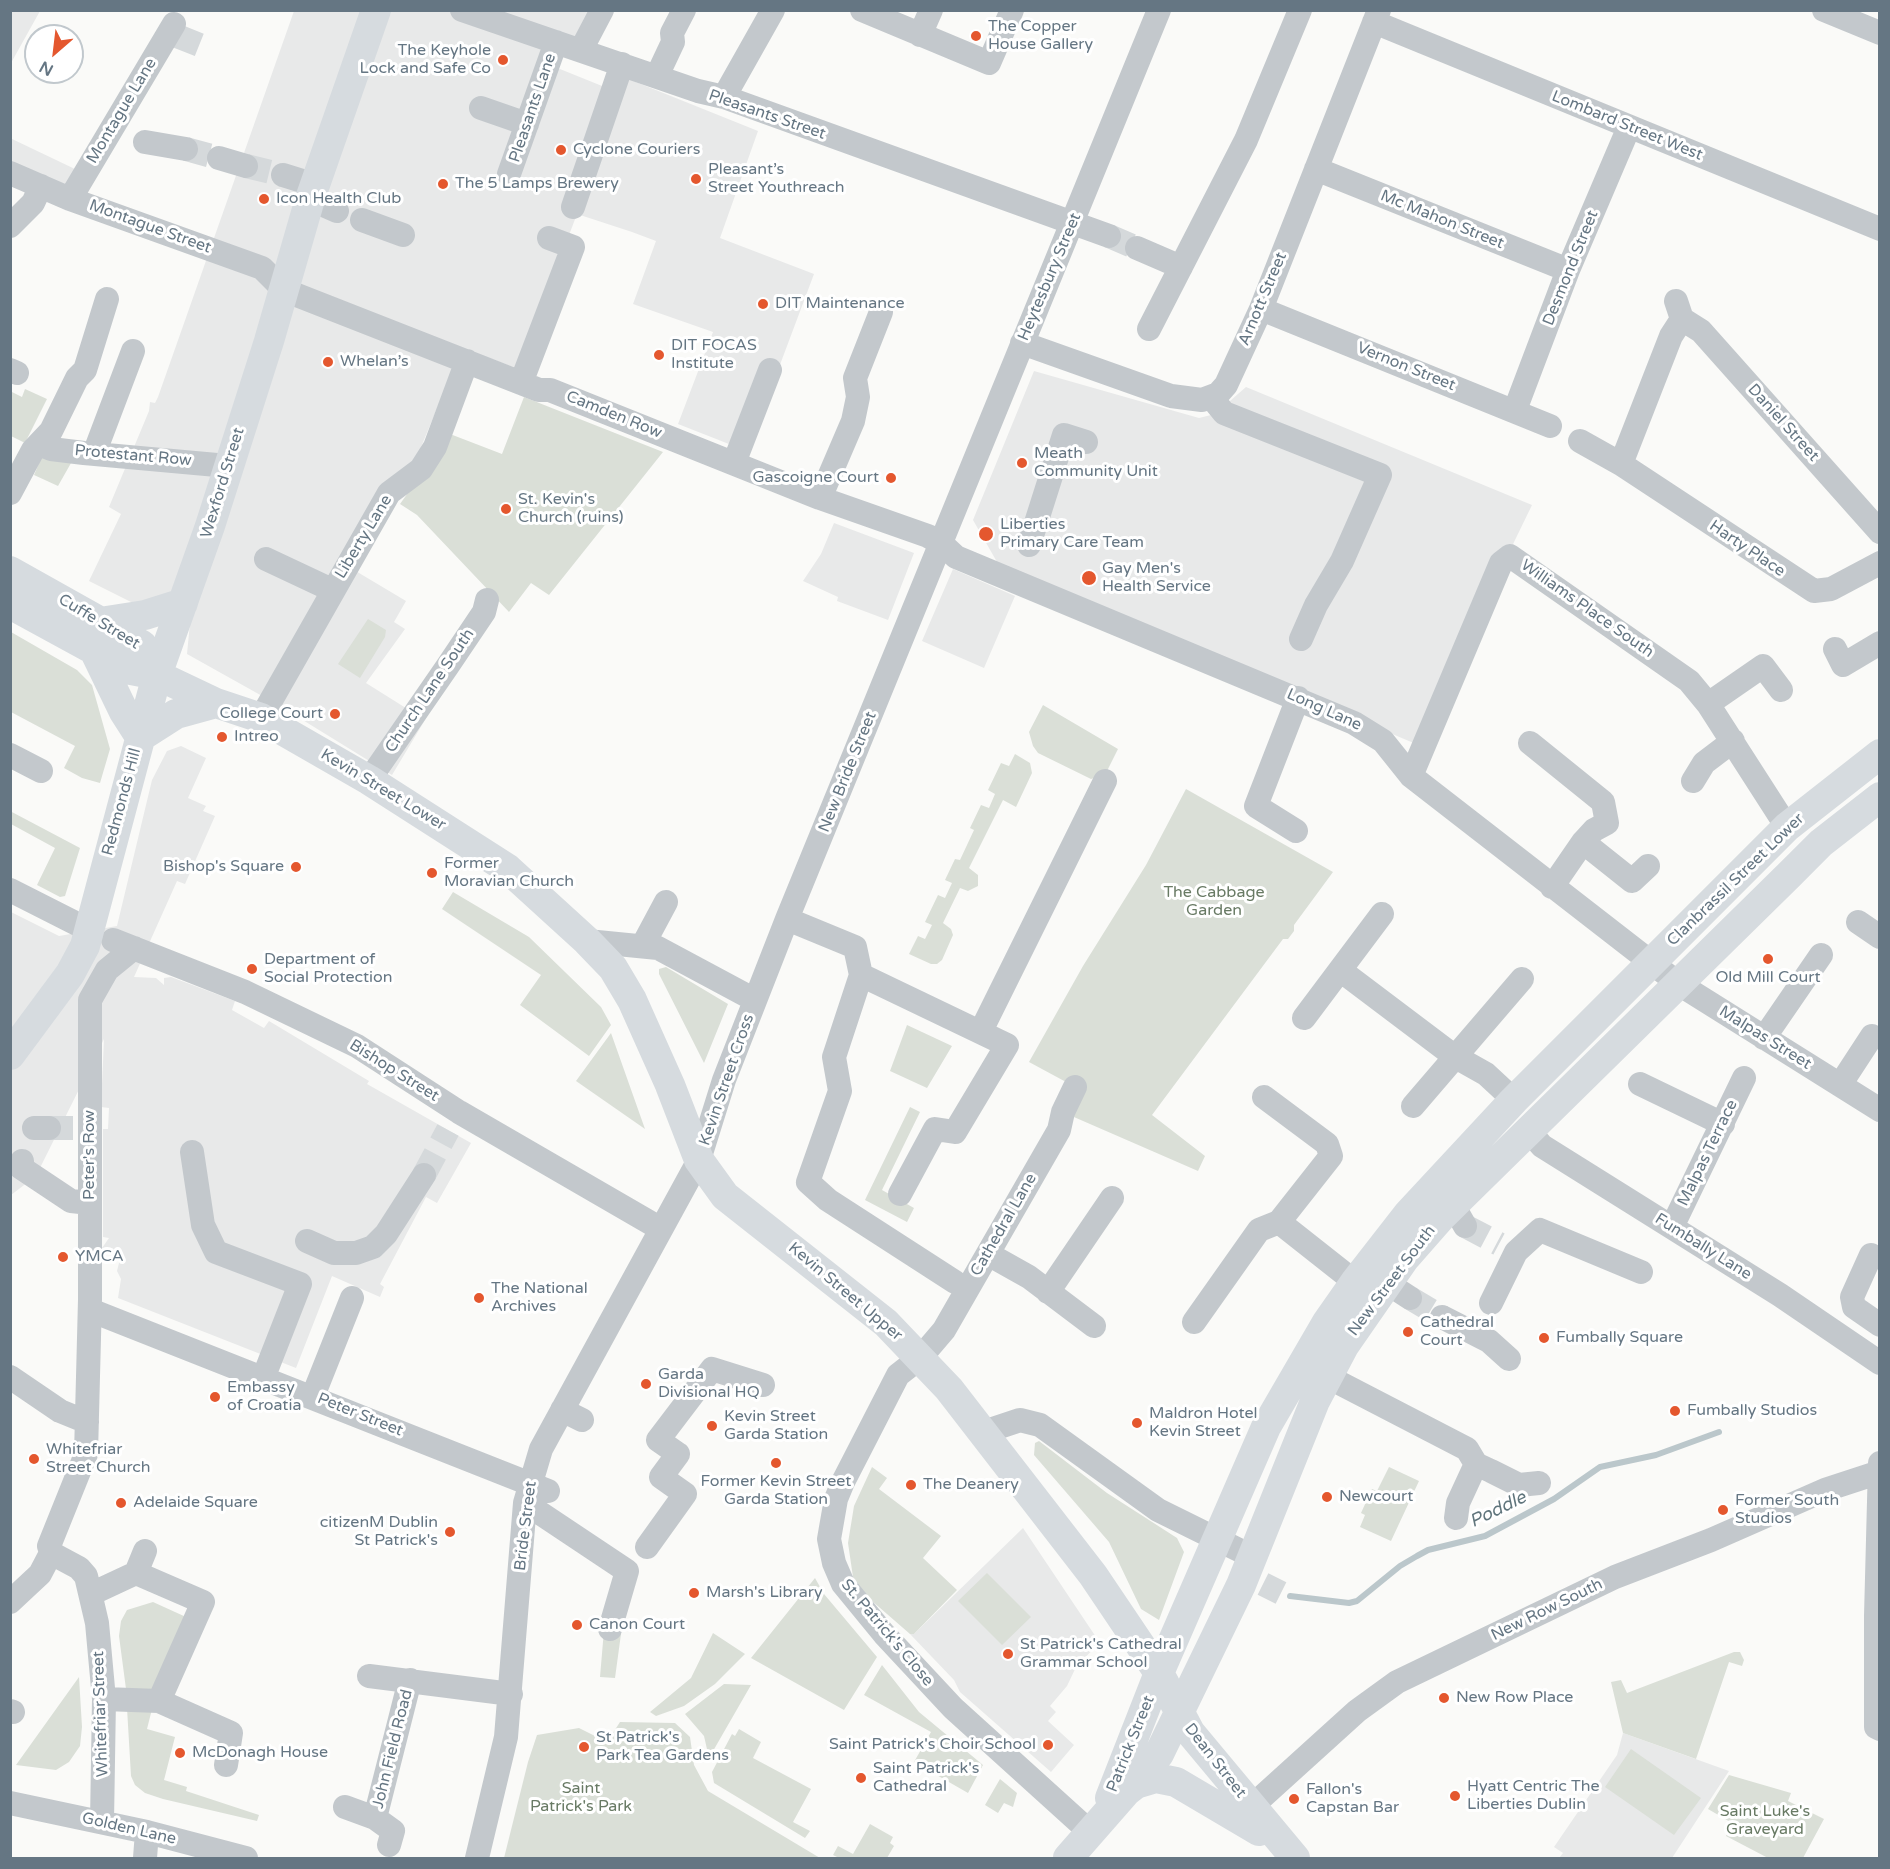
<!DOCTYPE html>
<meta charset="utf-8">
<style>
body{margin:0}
#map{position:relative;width:1890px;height:1869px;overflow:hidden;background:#fafaf8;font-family:"Varela Round",sans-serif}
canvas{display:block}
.frame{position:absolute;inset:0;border:12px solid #657683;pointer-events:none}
.north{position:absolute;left:24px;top:24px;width:60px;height:60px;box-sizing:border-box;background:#fff;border:2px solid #c1c8cd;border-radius:50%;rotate:208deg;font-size:16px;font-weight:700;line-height:24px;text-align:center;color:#657683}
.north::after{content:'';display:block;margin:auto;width:21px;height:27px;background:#e4572e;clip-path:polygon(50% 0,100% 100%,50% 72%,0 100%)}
</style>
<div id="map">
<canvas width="1890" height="1869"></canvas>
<div class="frame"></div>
<div class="north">N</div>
</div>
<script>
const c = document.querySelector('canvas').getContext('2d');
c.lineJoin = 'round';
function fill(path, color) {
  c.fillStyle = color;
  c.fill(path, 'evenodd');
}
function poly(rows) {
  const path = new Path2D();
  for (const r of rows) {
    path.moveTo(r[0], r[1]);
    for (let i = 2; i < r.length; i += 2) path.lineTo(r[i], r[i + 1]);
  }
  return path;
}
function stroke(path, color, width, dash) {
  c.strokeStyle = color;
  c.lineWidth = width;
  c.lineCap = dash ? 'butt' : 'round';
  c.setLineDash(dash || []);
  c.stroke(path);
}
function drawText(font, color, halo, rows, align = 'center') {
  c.font = font + ' "Varela Round",sans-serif';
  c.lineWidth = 6;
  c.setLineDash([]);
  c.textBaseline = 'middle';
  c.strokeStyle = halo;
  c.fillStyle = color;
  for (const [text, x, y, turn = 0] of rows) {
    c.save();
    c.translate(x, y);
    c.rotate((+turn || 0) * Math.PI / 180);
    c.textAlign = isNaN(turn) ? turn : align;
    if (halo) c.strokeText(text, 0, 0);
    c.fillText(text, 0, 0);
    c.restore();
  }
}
const built = poly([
 [11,10,40,11,11,63,10,11],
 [294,11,596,11,555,67,607,88,626,78,758,131,720,238,814,274,769,394,734,446,678,424,713,332,633,304,656,241,632,232,577,214,533,330,521,370,462,348,414,464,354,570,406,601,394,622,405,629,366,683,409,710,428,715,392,775,280,706,187,654,190,623,137,605,89,581,121,514,109,507,149,411,150,402,155,403,158,397],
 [10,138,77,170,63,191,11,167],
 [1034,371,1199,418,1215,414,1246,387,1532,505,1416,744,1001,569,973,520],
 [834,523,914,553,888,620,837,601,838,597,803,581,821,554],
 [953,569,1015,596,984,668,922,641],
 [181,746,206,758,188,798,206,806,203,811,215,816,185,884,177,881,134,977,156,978,164,985,164,978,171,977,235,1001,232,1010,264,1028,269,1021,369,1081,367,1084,471,1143,437,1203,426,1197,380,1284,384,1287,380,1297,332,1276,296,1368,118,1298,121,1279,117,1271,121,1255,107,1254,102,1248,109,1238,103,1237,103,1129,108,1129,109,1108,101,1107,104,1039,36,1176,11,1195,11,912,59,936,117,926,152,780,167,751],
 [1023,1528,1100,1643,1077,1665,1067,1686,1050,1706,1056,1712,1048,1721,1074,1745,1051,1772,960,1692,954,1680,910,1634,914,1634],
 [1623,1733,1729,1771,1672,1858,1559,1858,1563,1853,1554,1847,1617,1755]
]);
const green = poly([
 [25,389,47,399,25,443,11,436,10,391,22,397],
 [524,397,663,452,549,595,531,583,509,612,417,515,400,504,450,434,502,454],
 [44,452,75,456,58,486,34,475],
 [368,619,386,630,385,637,360,678,338,664],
 [11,632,77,670,92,685,110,749,100,783,82,778,64,768,75,746,11,712],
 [1043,705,1118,749,1105,775,1091,779,1038,753,1033,746,1029,732],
 [1015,754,1030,763,1032,773,1016,807,1003,800,969,868,978,875,978,886,968,891,960,888,943,923,951,929,953,935,942,960,937,964,931,964,909,954,918,936,925,939,932,925,925,922,938,895,945,898,952,883,945,880,955,859,960,860,974,830,970,828,981,805,989,808,995,794,988,790,1001,763,1009,766],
 [1186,789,1333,872,1294,925,1294,931,1288,939,1283,939,1152,1115,1205,1156,1198,1171,1067,1114,1079,1089,1029,1062,1083,966,1146,865],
 [10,811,80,848,65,896,60,897,37,885,55,848,11,824],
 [453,892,529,937,601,1007,611,1025,589,1056,520,1005,541,975,442,909],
 [666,967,728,1004,704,1063,659,974,659,969],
 [907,1025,952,1046,927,1088,890,1071],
 [611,1033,645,1129,576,1081],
 [910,1107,920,1112,882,1190,914,1208,907,1222,865,1200],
 [1039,1441,1107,1493,1177,1538,1184,1552,1159,1620,1141,1609,1109,1542,1034,1455,1035,1443],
 [872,1467,887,1478,879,1489,941,1536,923,1558,957,1590,914,1634,910,1634,864,1594,853,1577,848,1543,854,1506],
 [1389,1467,1419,1481,1391,1541,1360,1527,1365,1515,1361,1513,1372,1489,1377,1491],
 [987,1573,1031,1617,1002,1645,958,1601],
 [815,1578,824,1594,877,1657,844,1710,751,1658],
 [153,1602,186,1617,155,1689,126,1689,119,1636,121,1621,127,1610],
 [604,1630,615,1630,621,1634,615,1678,600,1677],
 [713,1633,745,1654,715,1684,684,1706,656,1716,650,1712,691,1678],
 [1734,1652,1740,1652,1744,1660,1742,1666,1729,1662,1696,1759,1623,1733,1611,1682,1621,1680,1627,1693],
 [882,1665,919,1712,983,1765,968,1793,914,1762,931,1732,864,1695],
 [79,1677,82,1727,80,1746,69,1762,56,1770,16,1765],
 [724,1684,751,1685,709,1758,704,1736,685,1714],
 [153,1705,147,1729,175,1737,164,1780,187,1787,186,1791,259,1815,257,1821,163,1799,145,1793,135,1785,131,1776,127,1708],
 [620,1722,675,1723,690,1737,694,1765,708,1791,820,1858,504,1858,528,1762,537,1735,579,1728,607,1742],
 [739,1729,761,1742,753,1758,811,1789,793,1822,810,1831,805,1838,714,1783,712,1772,732,1734,735,1736],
 [1631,1749,1701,1798,1674,1835,1605,1787],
 [1729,1775,1791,1793,1788,1801,1824,1819,1803,1858,1768,1858,1726,1836,1732,1823,1708,1809],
 [1000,1779,1017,1793,1013,1807,1004,1803,998,1813,985,1805],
 [870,1824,893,1837,890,1843,894,1846,887,1858,839,1858,833,1855,838,1846,853,1854]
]);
const stream = poly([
 [1290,1596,1349,1603,1357,1601,1400,1566,1417,1556,1428,1550,1485,1536,1554,1499,1600,1467,1656,1455,1719,1432]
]);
const minorTunnel = poly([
 [177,36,207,48],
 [186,149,219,158],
 [246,166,283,175],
 [1109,236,1137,248],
 [49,1128,77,1128],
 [424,1175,448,1130],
 [1465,1226,1499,1244],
 [1410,1298,1442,1317],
 [1263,1584,1281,1593]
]);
const minor = poly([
 [462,10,698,91,724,97,1109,236],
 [862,10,989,63,1012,10],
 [1824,10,1880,33],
 [1374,22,1880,229],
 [920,35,931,10],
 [581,50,602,10],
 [657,76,673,42,672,33,684,10],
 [724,97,773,10],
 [481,108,527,124],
 [145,142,186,149],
 [219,158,246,166],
 [1316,169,1568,270],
 [10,173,70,199,262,268,284,290,539,390,550,390,820,498,928,536,942,544,956,557,1354,723,1383,741,1411,776,1679,984,1880,1110],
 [509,174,556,42],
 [283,175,315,185],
 [70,199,174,24],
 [310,199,337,211],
 [573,207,622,64],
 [362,220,403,235],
 [10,226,33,203,41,186],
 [1137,248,1181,267],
 [1261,309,1550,426],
 [1682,319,1701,331,1880,532],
 [1149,329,1246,140,1300,10],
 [1022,343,1171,396,1202,400,1218,394,1226,385,1261,309,1379,10],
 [10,370,17,373],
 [521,383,573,247,549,238],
 [1211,397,1224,413,1380,475,1342,561,1316,605,1301,639],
 [1515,410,1568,270,1629,127],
 [1580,441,1621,464,1814,591,1831,589,1880,563],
 [39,444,51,449,84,453,228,466],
 [94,454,133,351],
 [734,463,770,370],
 [1621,464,1671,336,1682,319,1676,301],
 [10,493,33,450,51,431,77,378,85,370,107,299],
 [820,498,853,421,858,397,855,378,881,312],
 [1029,545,1064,435,1086,442],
 [266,559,332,590],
 [1835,649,1843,665,1880,643],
 [1708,704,1763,666,1781,690],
 [261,718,389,493,421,469,435,447,467,361],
 [1530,743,1603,802,1607,823,1594,830,1583,842,1552,887],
 [10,755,41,771],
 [1411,776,1501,563,1510,556,1689,681,1708,704,1787,827],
 [369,780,447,667,484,612,487,600],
 [1693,781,1704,763,1733,741],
 [1296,831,1256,806,1298,698],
 [1583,842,1632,881,1648,866],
 [10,890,89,930],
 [787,919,855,947,861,975,1007,1045,955,1132,935,1129,900,1194],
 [1858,922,1880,937],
 [113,940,245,992,357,1046,459,1112,661,1229],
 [587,941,658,948,755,1000],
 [643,945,666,902],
 [1340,970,1382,914],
 [861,975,834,1057,840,1091,808,1182,828,1200,955,1282],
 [1304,1018,1340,970,1454,1056,1486,1074,1514,1100],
 [981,1031,1105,781],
 [1764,1038,1821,955],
 [1640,1084,1723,1124],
 [1840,1085,1872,1036],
 [1075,1087,1063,1112,1059,1130,944,1330,921,1357,898,1375,843,1482,836,1499,829,1539,834,1563,843,1584,884,1634,953,1708,1090,1832],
 [1413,1106,1522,979],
 [34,1128,49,1128],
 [1528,1130,1542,1146,1780,1295,1880,1363],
 [192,1152,203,1225,216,1252,300,1284,264,1376],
 [22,1161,20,1167,71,1201,90,1203],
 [1453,1205,1465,1226],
 [1279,1222,1355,1282],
 [1672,1227,1744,1078],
 [307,1241,334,1253,356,1253,373,1247,386,1234,424,1175],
 [988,1254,1029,1277,1094,1326],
 [1871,1255,1852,1297,1854,1307,1880,1325],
 [1387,1283,1410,1298],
 [1048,1292,1112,1198],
 [1491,1303,1516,1252,1540,1230,1641,1272],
 [90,1310,548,1491],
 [1442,1317,1489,1341,1509,1359],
 [1194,1322,1259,1230,1279,1222,1331,1156,1327,1144,1264,1097],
 [10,1377,60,1411,87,1422],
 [1328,1377,1467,1449,1476,1464,1491,1471,1519,1485,1539,1483],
 [313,1396,352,1298],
 [562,1410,582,1420],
 [984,1432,1020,1420,1040,1425,1158,1510,1253,1557],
 [1880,1463,1876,1616,1876,1727,1880,1729],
 [525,1503,627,1571,610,1629],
 [1456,1518,1458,1503,1476,1464],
 [647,1547,685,1494,661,1477,678,1454,658,1440,712,1369,763,1385],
 [51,1553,49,1546,86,1454,90,1299,90,1000,107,970,134,948],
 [51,1553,79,1568,86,1576,97,1623,104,1699,102,1822],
 [136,1573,145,1551],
 [91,1594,136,1573,203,1602,159,1701],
 [10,1602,40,1574,51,1553],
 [369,1676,511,1694],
 [104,1699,159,1701,231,1733,226,1765],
 [10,1711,13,1712],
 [10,1803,147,1832,246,1858],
 [345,1807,375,1818,393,1831,389,1845],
 [1251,1807,1357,1711,1397,1682,1615,1577,1711,1540,1825,1490,1880,1472],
 [375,1818,410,1680],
 [145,1858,147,1832],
 [477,1858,506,1737,525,1503,541,1449,699,1160,724,1080,787,919,1159,10]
]);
const major = poly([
 [10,571,142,645,157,675],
 [10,604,131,670,157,675,216,703,261,718,369,780,508,869,587,941,613,968,632,1000,670,1085,699,1160,725,1196,886,1323,949,1389,1093,1575,1159,1673,1190,1732,1295,1858],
 [100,622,145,615,183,603],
 [95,652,124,712,140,737],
 [140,737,176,714,216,703],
 [10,1055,70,974,85,946,157,675,210,526,269,341,310,199,376,10],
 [1127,1791,1136,1784,1156,1778,1176,1782,1259,1831],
 [1110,1798,1159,1673,1266,1427,1327,1322,1355,1282,1408,1214,1514,1100,1787,827,1880,754],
 [1068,1858,1159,1754,1241,1585,1315,1401,1344,1346,1405,1258,1441,1217,1789,875,1821,843,1880,797]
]);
const markers = [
 [976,36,6,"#e4572e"],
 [503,60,6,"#e4572e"],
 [561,150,6,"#e4572e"],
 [696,179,6,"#e4572e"],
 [443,184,6,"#e4572e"],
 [264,199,6,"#e4572e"],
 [763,304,6,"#e4572e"],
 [659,355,6,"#e4572e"],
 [328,362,6,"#e4572e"],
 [1022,463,6,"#e4572e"],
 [891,478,6,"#e4572e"],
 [506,509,6,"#e4572e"],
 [986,534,8,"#e4572e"],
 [1089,578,8,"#e4572e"],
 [335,714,6,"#e4572e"],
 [222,737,6,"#e4572e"],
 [296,867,6,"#e4572e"],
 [432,873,6,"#e4572e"],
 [1768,959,6,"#e4572e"],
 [252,969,6,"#e4572e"],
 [63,1257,6,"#e4572e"],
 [479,1298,6,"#e4572e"],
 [1408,1332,6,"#e4572e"],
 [1544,1338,6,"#e4572e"],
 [646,1384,6,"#e4572e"],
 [215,1397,6,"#e4572e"],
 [1675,1411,6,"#e4572e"],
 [1137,1423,6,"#e4572e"],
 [712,1426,6,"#e4572e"],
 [34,1459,6,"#e4572e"],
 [776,1463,6,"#e4572e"],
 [911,1485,6,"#e4572e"],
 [1327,1497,6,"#e4572e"],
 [121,1503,6,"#e4572e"],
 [1723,1510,6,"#e4572e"],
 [450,1532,6,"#e4572e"],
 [694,1593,6,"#e4572e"],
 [577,1625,6,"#e4572e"],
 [1008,1654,6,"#e4572e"],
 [1444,1698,6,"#e4572e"],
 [1048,1745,6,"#e4572e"],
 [584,1747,6,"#e4572e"],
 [180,1753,6,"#e4572e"],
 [861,1778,6,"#e4572e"],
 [1455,1796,6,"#e4572e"],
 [1294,1799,6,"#e4572e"]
];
const poiNames = [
 ["The Copper",988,27],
 ["House Gallery",988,45],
 ["The Keyhole",491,51,"right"],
 ["Lock and Safe Co",491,69,"right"],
 ["Cyclone Couriers",573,150],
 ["Pleasant’s",708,170],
 ["Street Youthreach",708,188],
 ["The 5 Lamps Brewery",455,184],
 ["Icon Health Club",276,199],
 ["DIT Maintenance",775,304],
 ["DIT FOCAS",671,346],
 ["Institute",671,364],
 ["Whelan’s",340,362],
 ["Meath",1034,454],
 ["Community Unit",1034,472],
 ["Gascoigne Court",879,478,"right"],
 ["St. Kevin's",518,500],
 ["Church (ruins)",518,518],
 ["Liberties",1000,525],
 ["Primary Care Team",1000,543],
 ["Gay Men's",1102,569],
 ["Health Service",1102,587],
 ["College Court",323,714,"right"],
 ["Intreo",234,737],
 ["Former",444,864],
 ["Moravian Church",444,882],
 ["Bishop's Square",284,867,"right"],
 ["Department of",264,960],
 ["Social Protection",264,978],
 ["Old Mill Court",1768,978,"center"],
 ["YMCA",75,1257],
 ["The National",491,1289],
 ["Archives",491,1307],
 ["Cathedral",1420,1323],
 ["Court",1420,1341],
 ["Fumbally Square",1556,1338],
 ["Garda",658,1375],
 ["Divisional HQ",658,1393],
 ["Embassy",227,1388],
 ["of Croatia",227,1406],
 ["Fumbally Studios",1687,1411],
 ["Maldron Hotel",1149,1414],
 ["Kevin Street",1149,1432],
 ["Kevin Street",724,1417],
 ["Garda Station",724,1435],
 ["Whitefriar",46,1450],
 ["Street Church",46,1468],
 ["Former Kevin Street",776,1482,"center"],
 ["Garda Station",776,1500,"center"],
 ["The Deanery",923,1485],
 ["Newcourt",1339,1497],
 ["Former South",1735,1501],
 ["Studios",1735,1519],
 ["Adelaide Square",133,1503],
 ["citizenM Dublin",438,1523,"right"],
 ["St Patrick's",438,1541,"right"],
 ["Marsh's Library",706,1593],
 ["Canon Court",589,1625],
 ["St Patrick's Cathedral",1020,1645],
 ["Grammar School",1020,1663],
 ["New Row Place",1456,1698],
 ["St Patrick's",596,1738],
 ["Park Tea Gardens",596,1756],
 ["Saint Patrick's Choir School",1036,1745,"right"],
 ["McDonagh House",192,1753],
 ["Saint Patrick's",873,1769],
 ["Cathedral",873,1787],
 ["Hyatt Centric The",1467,1787],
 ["Liberties Dublin",1467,1805],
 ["Fallon's",1306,1790],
 ["Capstan Bar",1306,1808]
];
const streetNames = [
 ["Pleasants Lane",533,108,-71],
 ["Montague Lane",122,111,-59],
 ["Pleasants Street",767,115,19],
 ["Lombard Street West",1627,126,22],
 ["Mc Mahon Street",1442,220,22],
 ["Montague Street",150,227,20],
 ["Desmond Street",1571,268,-68],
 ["Heytesbury Street",1050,277,-67],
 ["Arnott Street",1263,299,-67],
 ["Vernon Street",1406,367,22],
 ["Camden Row",614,415,22],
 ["Daniel Street",1783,423,48],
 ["Protestant Row",133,456,5],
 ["Wexford Street",223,483,-73],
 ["Liberty Lane",364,537,-59],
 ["Harty Place",1747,549,34],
 ["Williams Place South",1587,609,35],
 ["Cuffe Street",99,622,31],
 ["Church Lane South",430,691,-56],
 ["Long Lane",1324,710,24],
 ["New Bride Street",848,772,-68],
 ["Kevin Street Lower",383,790,31],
 ["Redmonds Hill",122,802,-75],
 ["Clanbrassil Street Lower",1736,880,-44],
 ["Malpas Street",1765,1038,32],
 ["Bishop Street",394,1071,32],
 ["Kevin Street Cross",727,1080,-71],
 ["Malpas Terrace",1708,1153,-64],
 ["Peter's Row",90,1155,-90],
 ["Cathedral Lane",1004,1225,-60],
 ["Fumbally Lane",1703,1247,32],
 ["New Street South",1392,1281,-53],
 ["Kevin Street Upper",845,1292,40],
 ["Peter Street",360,1415,22],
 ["Bride Street",526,1526,-83],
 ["New Row South",1547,1610,-26],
 ["St. Patrick's Close",887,1633,50],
 ["Whitefriar Street",101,1714,-92],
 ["Patrick Street",1131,1744,-68],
 ["John Field Road",393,1749,-76],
 ["Dean Street",1215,1761,52],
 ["Golden Lane",129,1829,13]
];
const parkNames = [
 ["The Cabbage",1214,893],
 ["Garden",1214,911],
 ["Saint",581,1789],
 ["Patrick's Park",581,1807],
 ["Saint Luke's",1765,1812],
 ["Graveyard",1765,1830]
];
const waterNames = [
 ["Poddle",1498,1510,-26]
];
fill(built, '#e8e9e9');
fill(green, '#dadfd7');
stroke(stream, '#bbc7cb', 6);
stroke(minorTunnel, '#d5d9db', 24, [24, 12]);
stroke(minor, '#c3c8cc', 24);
stroke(major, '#d6dbdf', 30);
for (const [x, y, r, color] of markers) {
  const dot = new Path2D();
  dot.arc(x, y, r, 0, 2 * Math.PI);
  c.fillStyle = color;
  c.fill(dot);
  stroke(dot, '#fff', 2);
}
drawText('16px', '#657683', '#fff', poiNames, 'left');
drawText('16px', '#657683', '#fff', streetNames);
drawText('16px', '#687a64', '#fff', parkNames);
drawText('italic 18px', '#60757c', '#fff', waterNames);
</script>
